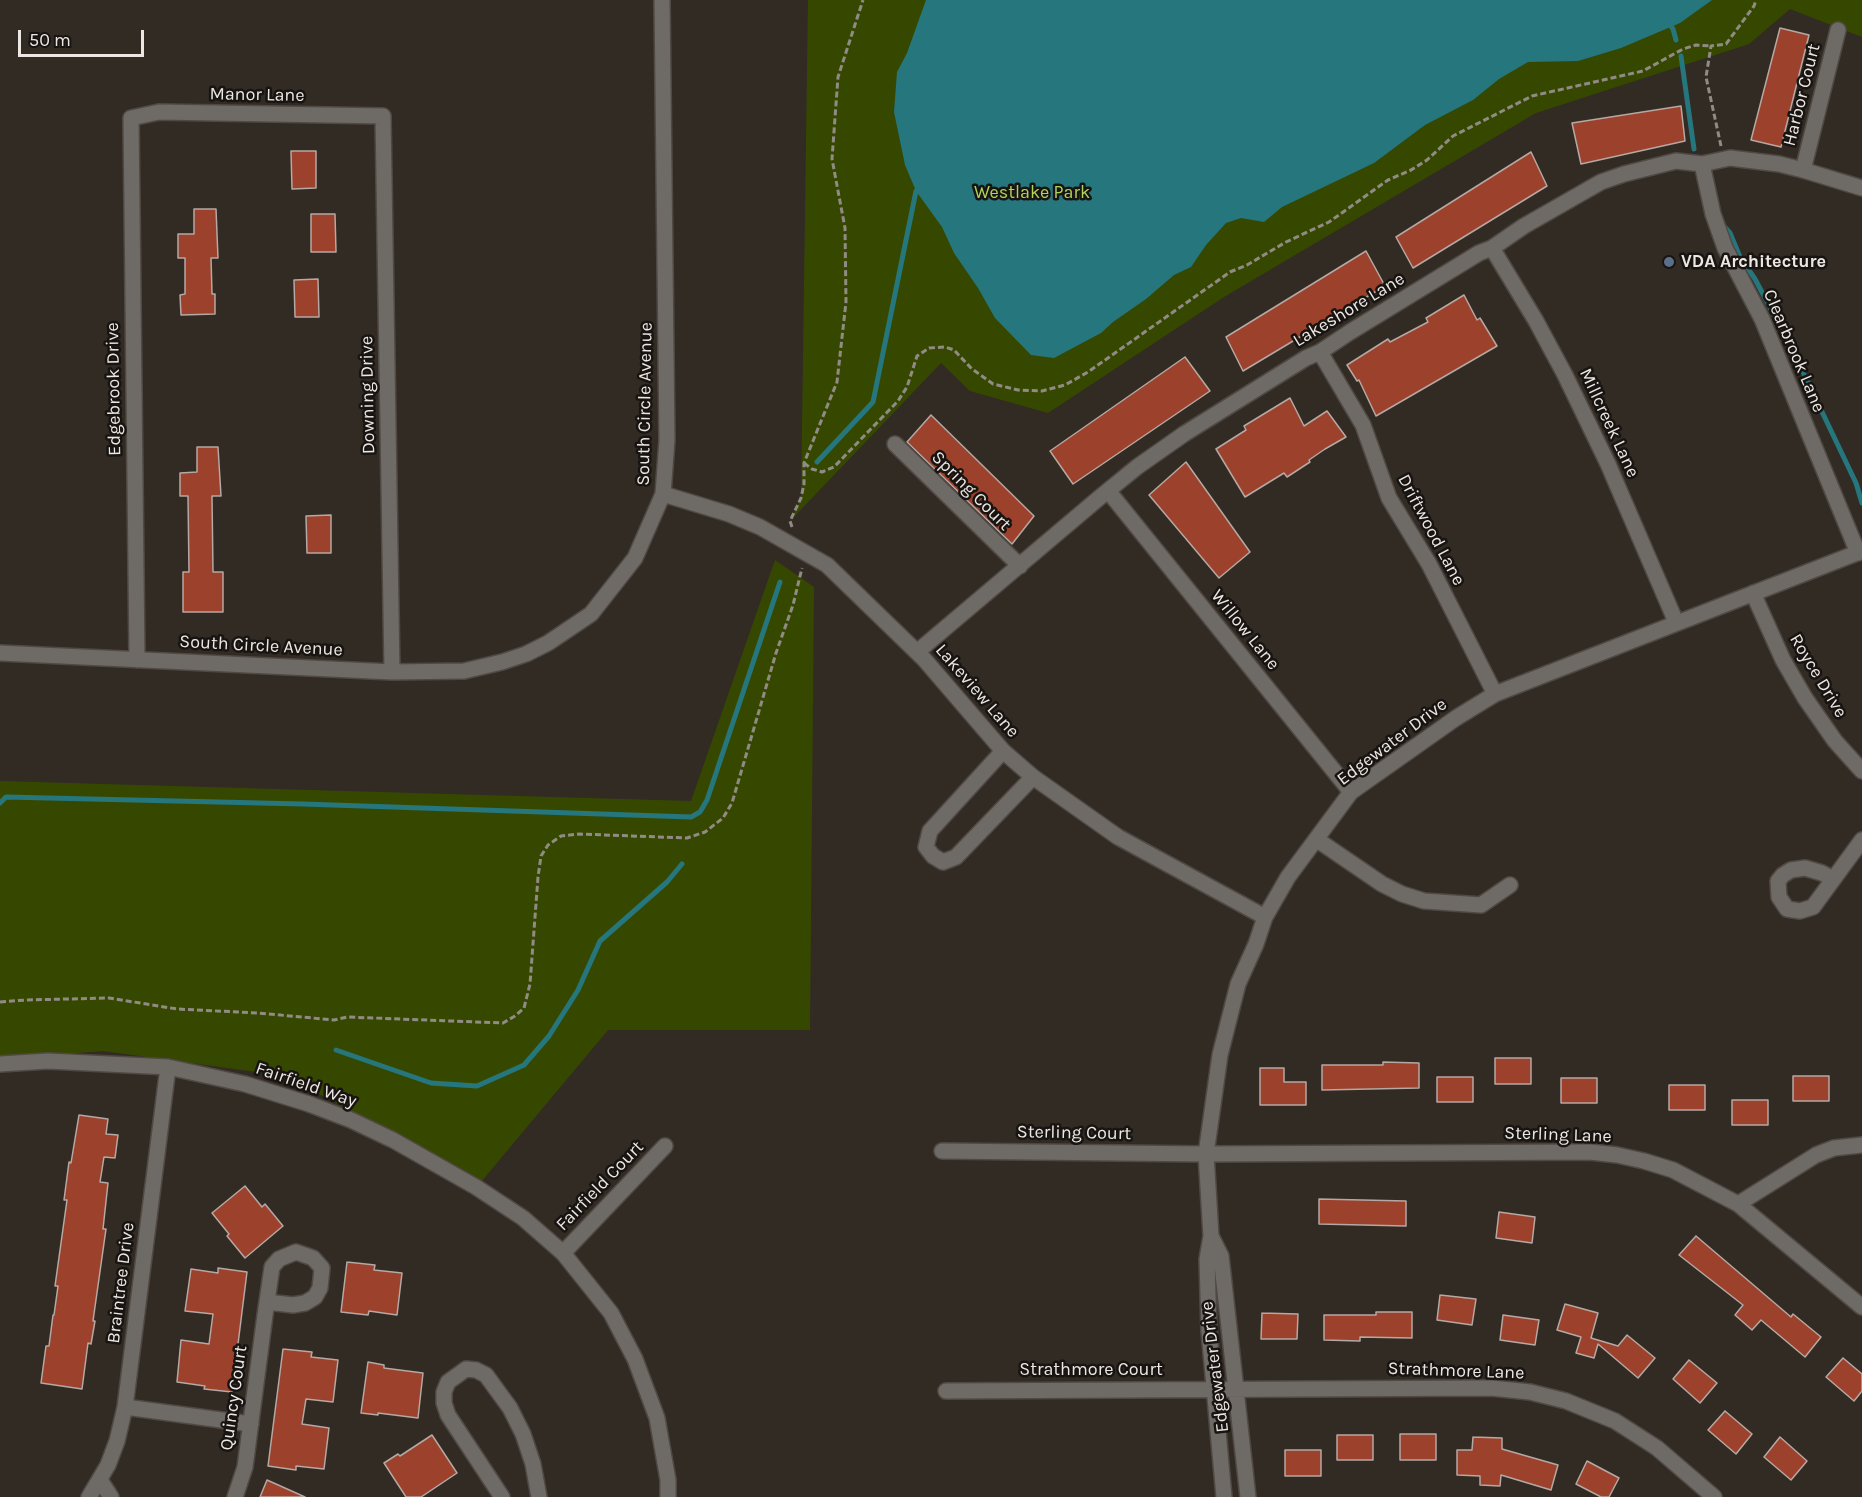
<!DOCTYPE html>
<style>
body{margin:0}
#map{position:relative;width:1862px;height:1497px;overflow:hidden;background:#322b24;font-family:Karla,sans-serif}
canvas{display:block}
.scale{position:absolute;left:18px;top:30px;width:126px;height:27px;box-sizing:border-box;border:3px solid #ede7e3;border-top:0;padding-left:8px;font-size:18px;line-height:21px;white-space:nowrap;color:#ede7e3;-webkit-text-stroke:4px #171411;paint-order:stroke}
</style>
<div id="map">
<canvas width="1862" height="1497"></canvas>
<div class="scale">50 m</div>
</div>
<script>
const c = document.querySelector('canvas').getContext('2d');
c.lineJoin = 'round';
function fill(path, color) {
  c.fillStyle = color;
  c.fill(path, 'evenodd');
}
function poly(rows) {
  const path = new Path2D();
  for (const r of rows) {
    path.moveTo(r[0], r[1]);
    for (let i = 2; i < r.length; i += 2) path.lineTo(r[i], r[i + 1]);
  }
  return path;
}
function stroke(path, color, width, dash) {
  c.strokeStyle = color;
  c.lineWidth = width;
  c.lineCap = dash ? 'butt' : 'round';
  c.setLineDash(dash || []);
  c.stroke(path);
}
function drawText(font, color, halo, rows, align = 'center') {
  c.font = font + ' Karla,sans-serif';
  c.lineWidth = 5;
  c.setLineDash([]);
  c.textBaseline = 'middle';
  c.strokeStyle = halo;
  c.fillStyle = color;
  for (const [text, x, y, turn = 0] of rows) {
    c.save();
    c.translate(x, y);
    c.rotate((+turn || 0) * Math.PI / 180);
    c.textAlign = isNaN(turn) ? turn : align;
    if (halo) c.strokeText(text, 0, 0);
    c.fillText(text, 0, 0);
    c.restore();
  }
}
const green = poly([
 [808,0,1862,0,1862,37,1790,9,1749,44,1536,113,1224,297,1048,413,970,391,941,363,790,521,801,497],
 [775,560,814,587,810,1030,608,1030,481,1182,286,1076,103,1051,0,1059,0,781,691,801]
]);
const water = poly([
 [926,0,1712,0,1680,23,1621,48,1578,61,1528,62,1499,79,1473,100,1425,125,1374,163,1282,207,1264,222,1241,218,1226,223,1206,245,1191,267,1174,275,1146,299,1113,322,1101,333,1054,358,1031,355,995,318,978,288,954,253,942,227,916,191,905,165,894,112,897,72,907,53]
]);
const stream = poly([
 [1668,22,1673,29,1676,40],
 [1681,56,1694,149],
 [1722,224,1730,233,1740,257,1755,279,1793,351,1856,483,1862,503],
 [817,462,873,402,916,191,922,187],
 [0,803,6,797,303,804,691,817,700,812,707,800,780,582],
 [336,1050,431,1083,477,1086,524,1065,549,1036,578,990,600,941,667,882,682,864]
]);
const building = poly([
 [1780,28,1809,35,1781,147,1751,140,1780,28],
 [1681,106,1685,141,1581,164,1572,123,1681,106],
 [291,151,316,151,316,188,292,189,291,151],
 [1531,152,1547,186,1413,268,1396,237,1531,152],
 [194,209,216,209,218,258,211,258,212,294,215,294,215,314,181,315,180,295,185,294,185,258,178,258,178,234,194,234,194,209],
 [311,214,335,214,336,252,311,252,311,214],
 [1366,251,1385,286,1243,371,1226,337,1366,251],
 [318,279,319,317,295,317,294,280,318,279],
 [1464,295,1477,320,1480,318,1497,346,1376,416,1359,380,1357,381,1347,365,1388,339,1390,342,1428,322,1426,318,1464,295],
 [1185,357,1210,391,1073,484,1050,451,1185,357],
 [1290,398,1304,426,1327,411,1346,437,1325,449,1309,460,1310,462,1287,477,1284,473,1245,497,1216,449,1246,430,1244,426,1290,398],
 [931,415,1034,516,1012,544,907,442,931,415],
 [197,447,218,447,221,496,212,496,213,572,223,572,223,612,183,612,183,572,189,572,188,496,180,496,180,473,197,472,197,447],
 [1186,462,1250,552,1219,578,1149,495,1186,462],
 [331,515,331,553,307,553,306,516,331,515],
 [1495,1058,1531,1058,1531,1084,1495,1084,1495,1058],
 [1383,1062,1419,1063,1419,1088,1322,1090,1322,1065,1383,1065,1383,1062],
 [1260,1068,1284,1068,1284,1082,1306,1082,1306,1105,1260,1105,1260,1068],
 [1793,1076,1829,1076,1829,1101,1793,1101,1793,1076],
 [1437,1077,1473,1077,1473,1102,1437,1102,1437,1077],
 [1561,1078,1597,1078,1597,1103,1561,1103,1561,1078],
 [1669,1085,1705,1085,1705,1110,1669,1110,1669,1085],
 [1732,1100,1768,1100,1768,1125,1732,1125,1732,1100],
 [79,1115,108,1119,106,1134,118,1135,115,1158,104,1157,100,1182,108,1183,103,1229,106,1229,93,1321,95,1321,91,1344,88,1343,82,1389,41,1383,46,1346,49,1346,53,1315,54,1315,58,1286,55,1286,67,1200,64,1200,69,1162,71,1163,79,1115],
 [245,1186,262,1207,265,1204,283,1226,245,1258,227,1236,229,1234,212,1213,245,1186],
 [1319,1199,1406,1201,1406,1226,1319,1224,1319,1199],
 [1499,1212,1535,1217,1532,1243,1496,1238,1499,1212],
 [1696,1236,1791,1317,1793,1314,1821,1337,1805,1357,1761,1320,1752,1330,1735,1315,1743,1305,1679,1255,1696,1236],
 [347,1262,375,1265,374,1270,402,1273,397,1315,369,1311,368,1315,341,1312,347,1262],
 [218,1268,247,1272,232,1392,204,1389,205,1386,177,1382,181,1340,209,1344,213,1314,185,1311,191,1269,218,1273,218,1268],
 [1440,1295,1476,1299,1472,1325,1437,1320,1440,1295],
 [1565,1304,1598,1313,1591,1338,1618,1346,1627,1335,1655,1358,1638,1378,1598,1344,1594,1358,1576,1353,1581,1337,1557,1330,1565,1304],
 [1376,1312,1412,1312,1412,1338,1360,1337,1360,1341,1324,1340,1324,1315,1376,1315,1376,1312],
 [1262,1313,1298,1314,1297,1339,1261,1339,1262,1313],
 [1503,1315,1539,1320,1535,1345,1500,1340,1503,1315],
 [283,1349,312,1352,311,1357,338,1360,333,1402,306,1399,302,1424,329,1428,324,1469,296,1466,296,1470,268,1466,283,1349],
 [1843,1358,1862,1374,1862,1391,1854,1401,1826,1377,1843,1358],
 [1689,1360,1717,1383,1700,1403,1673,1379,1689,1360],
 [368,1362,384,1365,384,1368,423,1373,418,1418,378,1413,378,1415,361,1413,368,1362],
 [1725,1411,1752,1434,1736,1454,1708,1430,1725,1411],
 [1400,1434,1436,1434,1436,1460,1400,1460,1400,1434],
 [432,1435,457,1473,421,1497,406,1497,384,1463,398,1454,400,1456,432,1435],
 [1337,1435,1373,1435,1373,1460,1337,1460,1337,1435],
 [1473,1437,1502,1438,1502,1449,1558,1465,1551,1490,1501,1475,1500,1486,1480,1485,1480,1476,1457,1475,1457,1450,1472,1450,1473,1437],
 [1780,1437,1807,1461,1791,1480,1764,1457,1780,1437],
 [1285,1450,1321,1450,1321,1476,1285,1476,1285,1450],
 [1587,1461,1619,1478,1609,1497,1601,1497,1576,1484,1587,1461],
 [267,1480,305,1497,260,1497,267,1480]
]);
const path = poly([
 [1721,146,1706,77,1711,46,1726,44,1754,6,1756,0],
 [804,463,812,469,822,472,834,467,898,401,907,387,917,356,929,348,945,347,954,350,972,369,993,384,1018,390,1042,391,1065,385,1088,372,1230,272,1247,265,1286,242,1329,222,1388,180,1411,170,1427,160,1453,136,1532,96,1643,71,1683,49,1696,45,1711,46],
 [792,527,790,521,801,498,804,484,804,463,837,382,846,302,845,228,832,159,838,77,863,0],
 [0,1002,26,1000,109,998,177,1009,258,1013,334,1020,347,1017,503,1023,515,1016,524,1008,530,984,538,877,541,856,548,845,561,836,579,834,687,838,705,832,723,818,732,803,776,653,793,605,802,568]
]);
const minor = poly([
 [1702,164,1713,214,1725,248,1762,319,1858,553],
 [1803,170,1838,30],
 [1492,248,1536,321,1565,375,1608,464,1676,622],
 [1320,352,1363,425,1389,498,1429,564,1495,694],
 [895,444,1020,566],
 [1109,492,1351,792],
 [663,494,729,514,760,527,827,565,924,659,1003,751,1033,777,1118,837,1265,917],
 [1753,593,1783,660,1805,698,1835,741,1862,771],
 [917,652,1099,498,1137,467,1184,434,1306,358,1320,352,1350,332,1479,253,1492,248,1524,226,1601,182,1624,174,1676,161,1702,164,1730,158,1779,164,1803,170,1862,188],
 [0,653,392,672,464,671,502,662,526,654,548,643,591,614,635,558,663,494,667,440,662,0],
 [137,660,131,118,159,112,383,116,392,672],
 [1003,751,930,831,926,847,933,856,943,862,956,857,1033,777],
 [1316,839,1382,884,1402,894,1424,901,1481,905,1510,885],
 [1833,879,1822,873,1805,868,1791,870,1783,875,1778,881,1779,897,1787,909,1800,911,1813,907,1862,840],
 [0,1064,48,1061,168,1067,245,1084,309,1104,351,1120,393,1140,476,1187,523,1218,563,1253,611,1313,635,1359,657,1418,668,1480,668,1497],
 [942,1151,1206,1154,1590,1152,1617,1155,1644,1161,1673,1170,1738,1204,1862,1307],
 [1738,1204,1816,1155,1834,1148,1862,1145],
 [1211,1236,1221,1256,1248,1497],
 [563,1253,665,1146],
 [946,1391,1491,1388,1530,1392,1566,1401,1615,1421,1657,1448,1714,1497],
 [125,1407,251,1424],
 [100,1480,111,1497],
 [89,1497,108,1465,117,1441,125,1407,168,1067],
 [235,1497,245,1467,265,1315,272,1267,279,1259,296,1252,313,1258,322,1268,320,1288,315,1297,305,1303,293,1305,267,1302],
 [502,1497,448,1415,444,1403,444,1392,448,1382,466,1369,476,1370,486,1375,510,1408,523,1434,533,1464,539,1497],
 [1224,1497,1209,1331,1207,1259,1211,1236,1206,1154,1220,1055,1238,984,1256,944,1265,917,1288,877,1351,792,1456,718,1495,694,1862,551]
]);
const markers = [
 [1669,262,6,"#5c6f8a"]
];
const streetNames = [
 ["Manor Lane",257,95,1],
 ["Harbor Court",1802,95,-76],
 ["Lakeshore Lane",1349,310,-31],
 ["Clearbrook Lane",1794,351,67],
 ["Edgebrook Drive",114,389,-91],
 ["Downing Drive",368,395,-91],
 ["South Circle Avenue",645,404,-89],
 ["Millcreek Lane",1609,423,65],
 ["Spring Court",971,491,45],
 ["Driftwood Lane",1431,530,62],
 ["Willow Lane",1245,630,51],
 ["South Circle Avenue",261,646,3],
 ["Royce Drive",1818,676,59],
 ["Lakeview Lane",977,691,49],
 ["Edgewater Drive",1392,742,-37],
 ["Fairfield Way",306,1085,19],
 ["Sterling Court",1074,1133,1],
 ["Sterling Lane",1558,1135,2],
 ["Fairfield Court",600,1186,-46],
 ["Braintree Drive",121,1283,-83],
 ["Edgewater Drive",1215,1367,-97],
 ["Strathmore Court",1091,1370],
 ["Strathmore Lane",1456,1371,2],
 ["Quincy Court",234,1398,-82]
];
const parkNames = [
 ["Westlake Park",1032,193]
];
const poiNames = [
 ["VDA Architecture",1681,262]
];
fill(green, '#364800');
fill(water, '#26767d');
stroke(stream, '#26767d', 5);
fill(building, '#9c412b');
stroke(building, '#b6a8a4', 1.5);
stroke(minor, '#504943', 18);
stroke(path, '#918b85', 3, [6, 3]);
stroke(minor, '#6e6a66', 15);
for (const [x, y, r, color] of markers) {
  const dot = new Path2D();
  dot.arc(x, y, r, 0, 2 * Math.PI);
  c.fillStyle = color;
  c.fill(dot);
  stroke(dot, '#171411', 2);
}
drawText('18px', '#ede7e3', '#171411', streetNames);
drawText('18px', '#afd459', '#171411', parkNames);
drawText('bold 18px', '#ede7e3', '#171411', poiNames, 'left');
</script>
